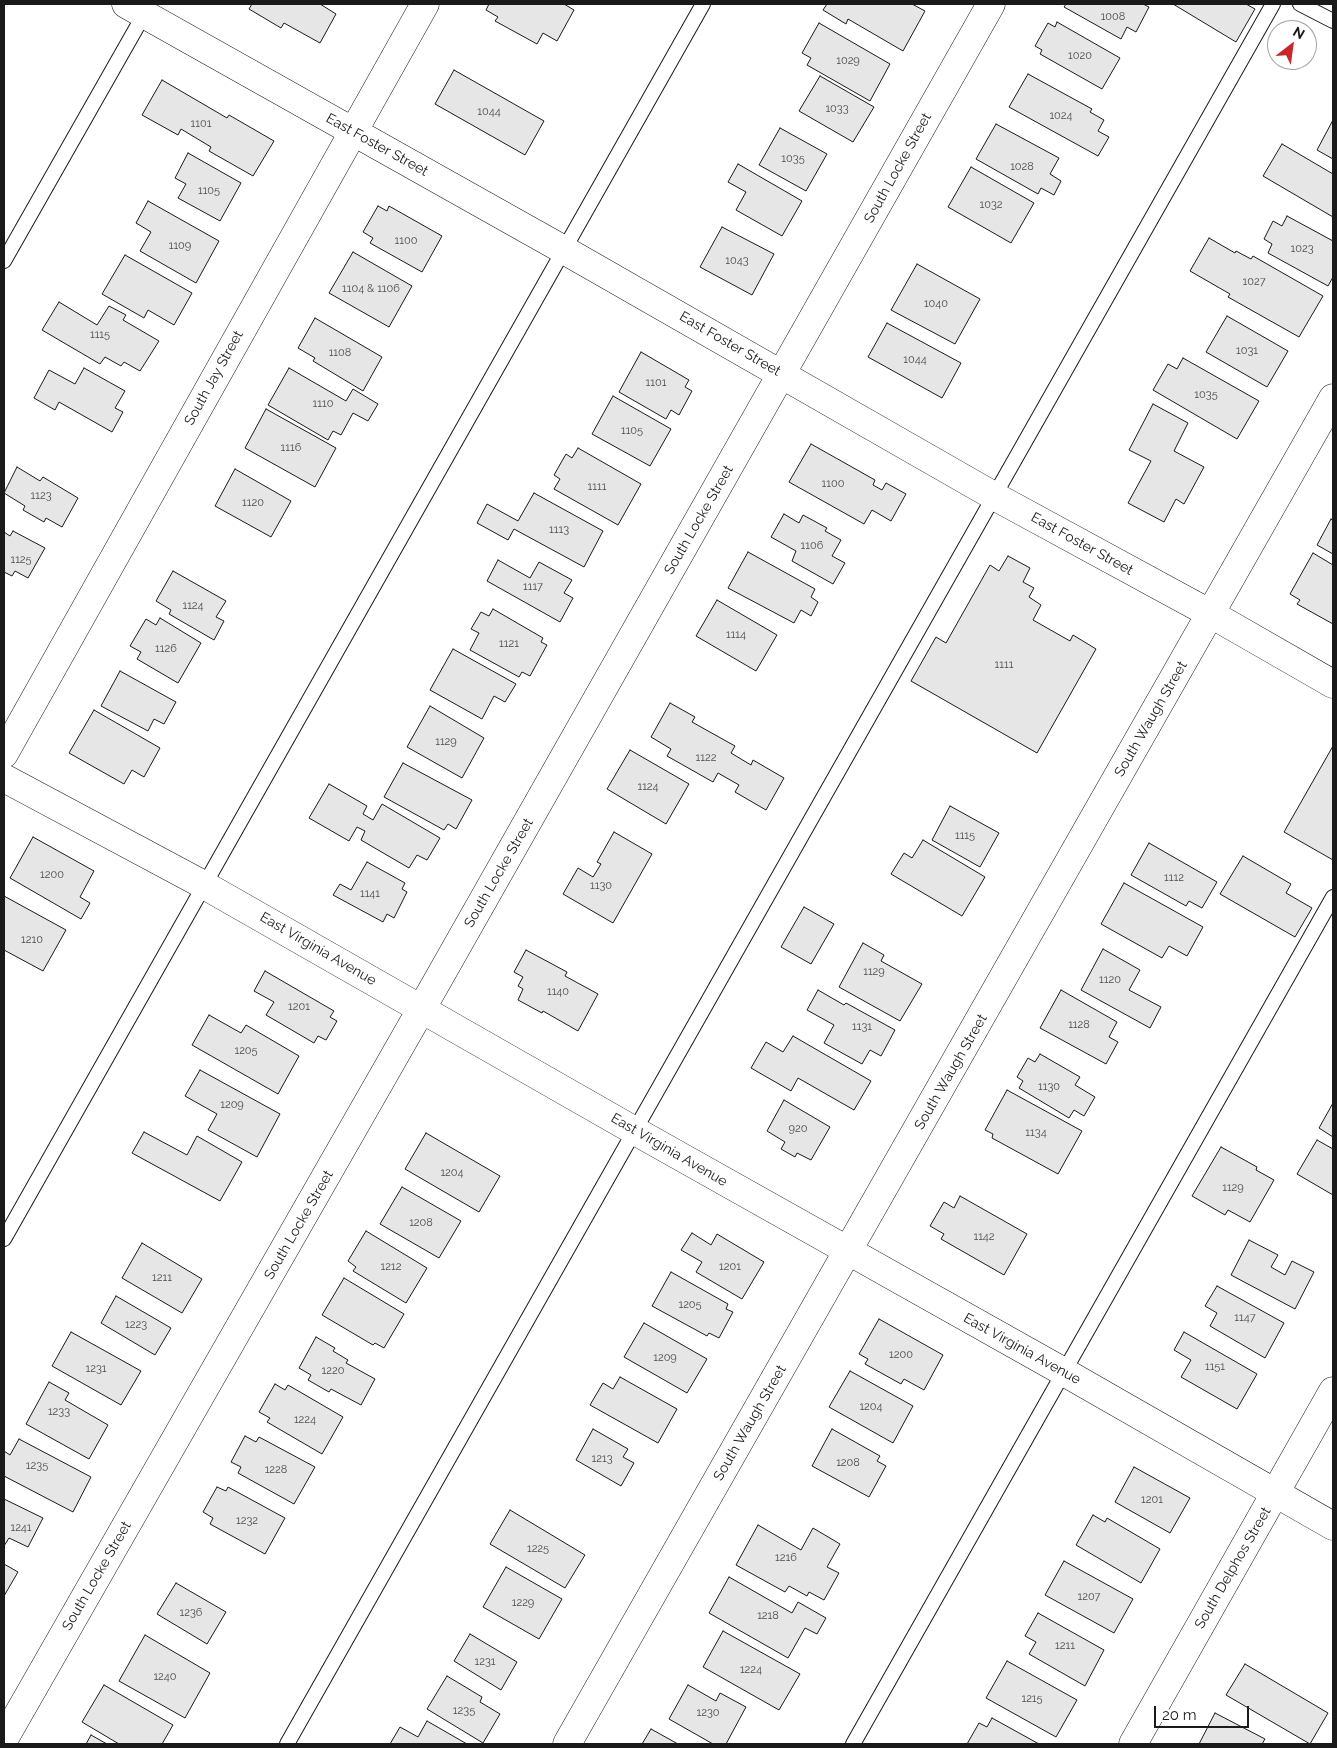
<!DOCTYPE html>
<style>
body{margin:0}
#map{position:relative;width:1337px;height:1748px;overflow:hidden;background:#fff;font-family:Raleway,sans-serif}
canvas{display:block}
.frame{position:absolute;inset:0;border:5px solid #1a1a1a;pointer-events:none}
.north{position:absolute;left:1267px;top:20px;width:50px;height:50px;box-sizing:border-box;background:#fff;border:1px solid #a3a3a3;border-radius:50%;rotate:30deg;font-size:14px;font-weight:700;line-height:20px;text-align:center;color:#1a1a1a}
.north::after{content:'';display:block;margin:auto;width:18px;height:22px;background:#c62828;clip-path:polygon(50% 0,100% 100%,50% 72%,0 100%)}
.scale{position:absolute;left:1154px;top:1706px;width:95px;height:22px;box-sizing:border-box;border:2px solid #1a1a1a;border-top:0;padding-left:6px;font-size:15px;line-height:18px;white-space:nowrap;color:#1a1a1a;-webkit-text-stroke:4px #fff;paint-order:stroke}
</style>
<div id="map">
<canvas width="1337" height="1748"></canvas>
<div class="frame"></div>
<div class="north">N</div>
<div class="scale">20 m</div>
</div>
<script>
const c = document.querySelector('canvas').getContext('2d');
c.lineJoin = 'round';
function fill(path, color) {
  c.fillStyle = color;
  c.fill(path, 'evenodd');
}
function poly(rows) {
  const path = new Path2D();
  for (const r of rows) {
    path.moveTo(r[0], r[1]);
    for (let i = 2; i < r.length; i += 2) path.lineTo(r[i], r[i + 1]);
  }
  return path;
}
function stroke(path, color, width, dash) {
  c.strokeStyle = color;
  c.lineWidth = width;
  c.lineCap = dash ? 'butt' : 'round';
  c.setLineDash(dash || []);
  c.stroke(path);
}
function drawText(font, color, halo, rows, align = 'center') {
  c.font = font + ' Raleway,sans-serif';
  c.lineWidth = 4;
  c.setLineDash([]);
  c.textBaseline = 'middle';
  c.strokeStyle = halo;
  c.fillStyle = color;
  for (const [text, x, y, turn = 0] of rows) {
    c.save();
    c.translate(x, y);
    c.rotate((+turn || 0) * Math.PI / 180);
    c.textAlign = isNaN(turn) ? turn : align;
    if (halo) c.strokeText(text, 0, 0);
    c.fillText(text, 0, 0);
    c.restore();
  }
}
const building = poly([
 [252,4,320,4,336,14,320,43,284,23,281,28,249,9,252,4],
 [489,4,564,4,574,10,557,41,543,33,537,44,495,21,498,17,486,10,489,4],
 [827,4,912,4,925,11,903,51,848,19,846,24,823,10,827,4],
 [1066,4,1143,4,1149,7,1136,32,1127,27,1121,39,1064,7,1066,4],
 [1173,4,1246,4,1255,9,1236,42,1173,4],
 [1057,22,1120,58,1102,89,1040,54,1042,50,1035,46,1048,23,1055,27,1057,22],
 [819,23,890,64,870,101,807,65,811,58,802,53,819,23],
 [454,70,544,121,525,155,435,104,454,70],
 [1028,74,1092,109,1090,112,1104,120,1098,131,1109,137,1098,156,1009,107,1028,74],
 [820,76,874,107,853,142,799,111,820,76],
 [162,80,227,118,229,115,274,141,253,176,209,151,211,147,181,129,178,135,142,115,162,80],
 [1333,120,1333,159,1317,150,1333,120],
 [996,124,1059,158,1050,174,1061,181,1054,195,1041,188,1038,194,976,159,996,124],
 [780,128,827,154,806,191,759,165,780,128],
 [1282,144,1333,174,1333,217,1263,176,1282,144],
 [188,153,241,183,220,221,178,198,186,184,175,178,188,153],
 [738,164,802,201,782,236,736,210,746,192,728,182,738,164],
 [971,167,1034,203,1011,243,948,207,971,167],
 [148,201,219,241,196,283,140,251,151,232,136,223,148,201],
 [378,206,387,211,389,206,442,236,422,272,370,243,373,238,363,232,378,206],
 [1287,216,1333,241,1333,277,1328,286,1268,253,1272,244,1264,239,1273,221,1282,226,1287,216],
 [722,227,774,254,752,295,700,267,722,227],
 [1209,238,1235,253,1236,251,1251,259,1253,256,1323,296,1299,337,1228,297,1230,294,1190,271,1209,238],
 [353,252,412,286,389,327,329,293,353,252],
 [125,255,192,293,174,325,148,310,144,318,102,294,125,255],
 [917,264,980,299,955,344,891,310,917,264],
 [59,302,97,325,109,306,126,315,123,320,159,341,140,371,124,362,121,366,105,357,100,364,42,330,59,302],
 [1227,316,1288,351,1267,387,1206,352,1227,316],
 [315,318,382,357,363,391,313,361,315,358,298,348,315,318],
 [887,323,961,363,942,398,868,357,887,323],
 [641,352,689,380,685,387,692,391,679,415,671,410,666,419,619,392,641,352],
 [1183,358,1259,401,1237,439,1153,390,1168,364,1177,369,1183,358],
 [84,368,125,391,115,408,123,412,112,432,59,402,55,410,34,398,49,370,75,384,84,368],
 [289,368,346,401,353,389,378,404,368,421,353,413,341,435,333,431,328,440,268,405,289,368],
 [613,396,671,429,650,466,592,434,613,396],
 [1153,404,1188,423,1174,451,1204,467,1184,504,1176,499,1164,522,1128,503,1151,461,1129,450,1153,404],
 [266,409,336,448,315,487,245,448,266,409],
 [811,444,875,480,873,485,882,490,886,483,906,494,891,521,872,510,864,524,789,482,811,444],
 [578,448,641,484,618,525,554,489,560,479,554,475,566,454,572,458,578,448],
 [17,467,40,481,43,477,78,498,62,527,46,518,44,522,23,510,25,506,4,493,17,467],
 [235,469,291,501,271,537,215,506,235,469],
 [534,493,603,531,584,567,514,529,508,540,477,523,487,504,518,521,534,493],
 [784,514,799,523,803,515,827,528,825,531,841,540,832,556,845,563,833,584,792,561,796,551,771,537,784,514],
 [1331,519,1333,521,1333,554,1317,545,1331,519],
 [13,531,45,548,28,578,15,571,12,576,4,572,4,532,10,536,13,531],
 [748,552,815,589,811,597,818,602,811,616,801,610,794,623,728,588,748,552],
 [1313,553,1333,565,1333,624,1297,604,1300,600,1290,594,1313,553],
 [1008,556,1030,568,1023,582,1034,588,1029,597,1041,605,1033,620,1070,641,1073,635,1096,649,1037,753,911,681,936,637,946,643,990,565,999,571,1008,556],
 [498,560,530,578,539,562,572,580,564,593,573,598,560,622,487,581,498,560],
 [173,571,226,601,216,617,224,621,214,640,169,614,171,610,156,601,173,571],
 [717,600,777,635,756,671,696,636,717,600],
 [493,609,543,638,541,642,547,645,530,676,522,672,519,677,470,650,479,633,471,629,481,612,489,616,493,609],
 [160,618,201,643,178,683,137,659,141,652,130,646,146,619,156,625,160,618],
 [453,649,516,684,505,702,494,696,482,719,430,690,453,649],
 [120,671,176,702,164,724,154,719,148,731,101,706,120,671],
 [670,703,695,717,692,722,735,746,731,753,751,765,753,760,784,778,766,810,735,792,739,785,718,773,713,782,667,756,671,749,651,737,670,703],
 [430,706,484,738,462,778,407,747,430,706],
 [94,710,160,748,144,777,132,770,124,784,69,753,94,710],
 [1333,746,1333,860,1284,832,1333,746],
 [630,750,689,784,666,824,607,789,630,750],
 [403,763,472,800,456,829,448,824,444,830,384,797,403,763],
 [329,784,367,806,363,814,373,820,382,804,440,838,427,860,417,855,409,868,361,840,365,831,357,827,349,841,309,818,329,784],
 [950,806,999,833,980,867,932,840,950,806],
 [614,832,652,854,613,923,563,894,578,868,593,877,601,864,597,862,614,832],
 [33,837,94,871,80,897,90,903,81,919,10,878,33,837],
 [923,840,985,877,962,916,891,874,904,853,912,858,923,840],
 [1149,843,1217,882,1202,908,1189,901,1186,906,1131,875,1149,843],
 [1243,856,1291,884,1286,893,1312,908,1295,937,1220,894,1243,856],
 [367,862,405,883,402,889,407,892,394,918,387,914,383,922,333,895,340,884,351,890,367,862],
 [1124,883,1203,927,1187,956,1169,946,1162,958,1101,924,1124,883],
 [4,896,66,930,43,971,4,950,4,896],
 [804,907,834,924,811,964,781,947,804,907],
 [863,943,884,955,881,961,922,984,900,1021,839,987,863,943],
 [1103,949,1140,970,1129,990,1161,1007,1150,1028,1081,990,1103,949],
 [526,950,567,972,565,976,598,994,578,1031,543,1011,542,1013,518,1000,523,989,518,986,523,977,514,972,526,950],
 [265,971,334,1011,330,1017,337,1021,326,1040,318,1036,314,1043,266,1015,274,1002,254,991,265,971],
 [818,990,844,1005,846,1003,895,1030,881,1056,870,1050,862,1064,824,1043,834,1025,807,1010,818,990],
 [1061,990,1117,1022,1109,1037,1118,1042,1106,1064,1040,1028,1061,990],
 [209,1015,241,1033,246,1025,299,1056,278,1094,192,1045,209,1015],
 [793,1036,871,1081,854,1110,798,1078,791,1091,751,1068,766,1042,783,1052,793,1036],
 [1040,1054,1080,1077,1075,1085,1095,1097,1084,1116,1074,1110,1069,1118,1019,1088,1023,1081,1017,1077,1028,1058,1035,1062,1040,1054],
 [200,1070,280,1114,257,1157,208,1130,217,1114,185,1096,200,1070],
 [1007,1090,1082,1131,1058,1174,992,1138,993,1134,985,1130,1007,1090],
 [784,1100,830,1127,811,1160,797,1153,795,1157,781,1149,785,1142,767,1131,784,1100],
 [1333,1103,1333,1137,1319,1128,1333,1103],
 [144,1132,187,1155,197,1136,242,1162,220,1201,132,1153,144,1132],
 [426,1133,500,1176,479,1212,405,1169,426,1133],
 [1317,1140,1333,1149,1333,1195,1297,1174,1317,1140],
 [1221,1147,1257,1167,1256,1170,1274,1180,1250,1222,1228,1210,1225,1215,1192,1196,1221,1147],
 [402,1187,461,1221,439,1258,380,1224,402,1187],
 [960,1196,1027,1234,1004,1275,941,1239,944,1234,930,1226,944,1202,954,1208,960,1196],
 [366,1231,427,1268,406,1303,353,1271,356,1267,348,1261,366,1231],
 [692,1233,711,1245,717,1234,764,1262,742,1299,696,1272,702,1262,681,1250,692,1233],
 [1249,1240,1278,1255,1271,1267,1285,1275,1292,1261,1314,1272,1295,1309,1231,1275,1249,1240],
 [142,1243,202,1279,182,1313,122,1278,142,1243],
 [671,1272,728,1304,726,1309,733,1312,719,1338,709,1333,707,1336,652,1306,671,1272],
 [344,1278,404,1314,384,1348,375,1343,373,1345,322,1315,344,1278],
 [1217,1286,1284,1323,1265,1358,1210,1326,1217,1313,1205,1306,1217,1286],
 [116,1296,171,1328,155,1355,101,1323,116,1296],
 [879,1319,943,1355,924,1390,904,1379,901,1384,865,1364,868,1359,859,1354,879,1319],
 [644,1323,707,1359,687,1393,624,1357,644,1323],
 [71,1332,141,1371,121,1405,52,1366,71,1332],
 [1184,1332,1257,1374,1237,1409,1181,1377,1191,1360,1174,1350,1184,1332],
 [316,1337,335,1348,333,1351,348,1360,346,1363,375,1379,361,1405,331,1389,329,1392,308,1380,311,1375,299,1368,316,1337],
 [850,1371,913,1406,893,1443,829,1407,850,1371],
 [620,1377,677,1409,658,1443,590,1405,603,1383,613,1389,620,1377],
 [49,1382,69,1393,65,1400,108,1425,89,1459,26,1424,49,1382],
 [275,1384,285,1390,288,1385,343,1417,322,1454,267,1422,270,1418,259,1412,275,1384],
 [593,1429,628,1449,623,1457,634,1463,621,1486,576,1460,593,1429],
 [832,1429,880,1456,877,1461,886,1466,869,1497,812,1466,832,1429],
 [245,1436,256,1442,259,1437,315,1467,294,1504,238,1473,241,1467,231,1462,245,1436],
 [19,1439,91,1477,73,1512,4,1476,4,1451,10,1455,19,1439],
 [1134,1467,1190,1498,1170,1533,1115,1502,1134,1467],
 [217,1487,226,1491,228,1487,285,1518,265,1554,210,1524,213,1518,203,1512,217,1487],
 [4,1499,43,1518,28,1547,9,1538,4,1546,4,1499],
 [510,1510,585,1555,565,1588,490,1544,510,1510],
 [1093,1515,1105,1522,1107,1518,1160,1549,1141,1583,1076,1545,1093,1515],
 [758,1525,801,1550,813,1528,840,1544,827,1567,839,1573,824,1600,809,1592,807,1596,789,1586,785,1592,736,1565,758,1525],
 [1064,1561,1133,1599,1114,1633,1045,1595,1064,1561],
 [4,1564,18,1572,4,1596,4,1564],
 [506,1567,562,1599,539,1639,483,1607,506,1567],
 [729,1577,792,1613,798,1602,826,1618,817,1634,805,1628,788,1658,709,1613,729,1577],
 [176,1583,226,1612,207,1644,157,1614,176,1583],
 [1038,1613,1104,1650,1085,1686,1029,1654,1036,1642,1025,1636,1038,1613],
 [723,1631,800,1674,779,1710,703,1667,723,1631],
 [470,1634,517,1662,501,1690,454,1661,470,1634],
 [145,1635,210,1673,185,1718,119,1681,145,1635],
 [1007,1661,1077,1700,1056,1737,986,1698,1007,1661],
 [1245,1664,1328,1713,1310,1744,1226,1695,1245,1664],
 [447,1676,482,1697,480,1702,500,1714,483,1743,427,1709,447,1676],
 [104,1685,173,1725,162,1744,119,1744,82,1722,104,1685],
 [688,1685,716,1701,720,1693,746,1707,726,1744,713,1744,669,1719,688,1685],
 [1215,1713,1265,1739,1262,1744,1199,1744,1215,1713],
 [992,1718,1039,1744,967,1744,979,1723,987,1727,992,1718],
 [427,1721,467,1744,390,1744,400,1727,418,1737,427,1721],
 [651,1729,678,1744,642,1744,651,1729],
 [91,1735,107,1744,86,1744,91,1735]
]);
const service = poly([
 [1300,4,1333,21],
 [4,261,146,11],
 [4,1239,703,4],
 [287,1744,1273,4],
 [853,1744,1333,897]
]);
const minor = poly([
 [126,4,564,250,994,496,1211,614,1333,684],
 [4,754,425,4],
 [4,778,204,885,635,1131,1064,1372,1333,1526],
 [4,1739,422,1008,991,4],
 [567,1744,1333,398],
 [1133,1744,1333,1391]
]);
const numberNames = [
 ["1008",1113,17],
 ["1020",1080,56],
 ["1029",848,61],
 ["1033",837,109],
 ["1044",489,112],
 ["1024",1061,116],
 ["1101",201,124],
 ["1035",793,159],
 ["1028",1022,167],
 ["1105",209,191],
 ["1032",991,205],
 ["1100",406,241],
 ["1109",180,246],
 ["1023",1302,249],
 ["1043",737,261],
 ["1027",1254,282],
 ["1104 & 1106",371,289],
 ["1040",936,304],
 ["1115",100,335],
 ["1031",1247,351],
 ["1108",340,353],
 ["1044",915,360],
 ["1101",656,383],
 ["1035",1206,395],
 ["1110",323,404],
 ["1105",632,431],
 ["1116",291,448],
 ["1100",833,484],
 ["1111",597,487],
 ["1123",41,496],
 ["1120",253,503],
 ["1113",559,530],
 ["1106",812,546],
 ["1125",21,560],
 ["1117",533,587],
 ["1124",193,606],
 ["1114",736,635],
 ["1121",509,644],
 ["1126",166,649],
 ["1111",1004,665],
 ["1129",446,742],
 ["1122",706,758],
 ["1124",648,787],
 ["1115",965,836],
 ["1200",52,875],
 ["1112",1174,878],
 ["1130",601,886],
 ["1141",370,894],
 ["1210",32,940],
 ["1129",874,972],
 ["1120",1110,980],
 ["1140",558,992],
 ["1201",299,1007],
 ["1128",1079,1025],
 ["1131",862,1027],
 ["1205",246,1051],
 ["1130",1049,1087],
 ["1209",232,1105],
 ["920",798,1129],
 ["1134",1036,1133],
 ["1204",452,1173],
 ["1129",1233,1188],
 ["1208",421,1223],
 ["1142",984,1237],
 ["1212",391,1267],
 ["1201",730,1267],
 ["1211",162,1278],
 ["1205",690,1305],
 ["1147",1245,1318],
 ["1223",136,1325],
 ["1200",901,1355],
 ["1209",665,1358],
 ["1151",1215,1367],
 ["1231",96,1369],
 ["1220",333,1371],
 ["1204",871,1407],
 ["1233",59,1412],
 ["1224",305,1420],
 ["1213",602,1459],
 ["1208",848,1463],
 ["1235",37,1466],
 ["1228",276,1470],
 ["1201",1152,1500],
 ["1232",247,1521],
 ["1241",21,1528],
 ["1225",538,1549],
 ["1216",786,1558],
 ["1207",1089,1597],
 ["1229",523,1603],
 ["1236",191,1613],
 ["1218",768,1616],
 ["1211",1065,1646],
 ["1231",485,1662],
 ["1224",751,1670],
 ["1240",165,1677],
 ["1215",1032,1699],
 ["1235",464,1711],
 ["1230",708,1713]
];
const streetNames = [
 ["East Foster Street",377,145,29],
 ["South Locke Street",898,168,-61],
 ["East Foster Street",730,344,30],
 ["South Jay Street",214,378,-61],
 ["South Locke Street",699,520,-60],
 ["East Foster Street",1082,544,29],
 ["South Waugh Street",1151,719,-60],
 ["South Locke Street",499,873,-60],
 ["East Virginia Avenue",318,949,30],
 ["South Waugh Street",951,1072,-60],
 ["East Virginia Avenue",669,1150,30],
 ["South Locke Street",299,1225,-60],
 ["East Virginia Avenue",1022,1349,29],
 ["South Waugh Street",750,1423,-60],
 ["South Delphos Street",1233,1568,-60],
 ["South Locke Street",97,1576,-60]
];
fill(building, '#e6e6e6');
stroke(building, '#1a1a1a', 1);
stroke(service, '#1a1a1a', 16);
stroke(minor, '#1a1a1a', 29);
stroke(service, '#fff', 14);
stroke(minor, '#fff', 28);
drawText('11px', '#4d4d4d', null, numberNames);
drawText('14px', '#1a1a1a', '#fff', streetNames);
</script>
